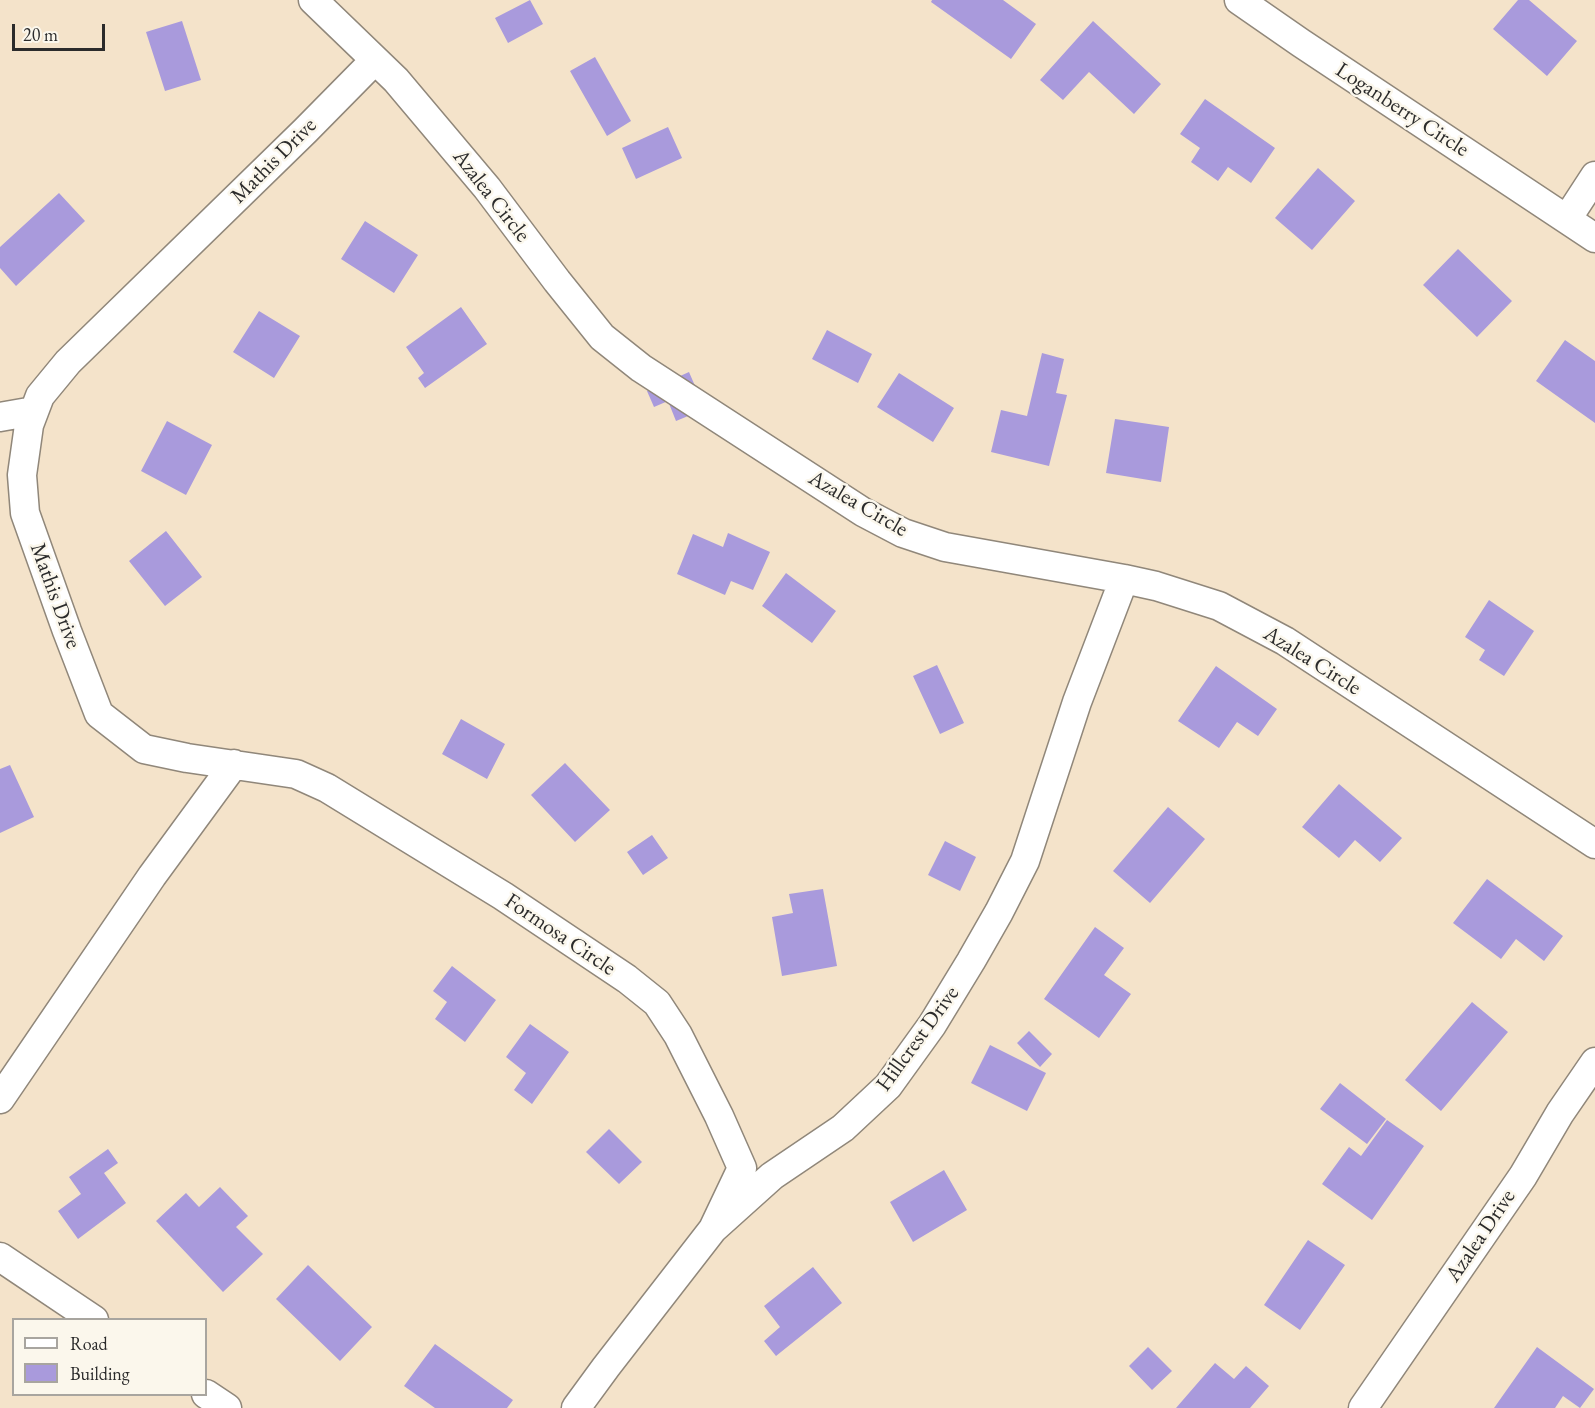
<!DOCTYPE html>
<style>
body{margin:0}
#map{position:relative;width:1595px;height:1408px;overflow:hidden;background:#f4e3ca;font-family:"EB Garamond",serif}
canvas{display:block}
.legend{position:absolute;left:12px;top:1318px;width:195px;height:78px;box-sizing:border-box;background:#fbf7ec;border:2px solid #a8a59f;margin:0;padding:8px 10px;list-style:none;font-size:18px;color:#2b2b2b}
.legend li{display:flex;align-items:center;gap:12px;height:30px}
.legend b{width:30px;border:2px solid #a8a59f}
.scale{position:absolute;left:12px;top:24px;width:93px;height:27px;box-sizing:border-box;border:3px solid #2b2b2b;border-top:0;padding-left:8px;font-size:18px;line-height:21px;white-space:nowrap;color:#2b2b2b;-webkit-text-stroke:4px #fbf7ec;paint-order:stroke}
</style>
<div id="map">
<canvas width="1595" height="1408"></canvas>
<ul class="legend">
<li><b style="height:8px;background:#fff"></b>Road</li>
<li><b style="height:16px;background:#a99adc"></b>Building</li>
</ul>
<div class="scale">20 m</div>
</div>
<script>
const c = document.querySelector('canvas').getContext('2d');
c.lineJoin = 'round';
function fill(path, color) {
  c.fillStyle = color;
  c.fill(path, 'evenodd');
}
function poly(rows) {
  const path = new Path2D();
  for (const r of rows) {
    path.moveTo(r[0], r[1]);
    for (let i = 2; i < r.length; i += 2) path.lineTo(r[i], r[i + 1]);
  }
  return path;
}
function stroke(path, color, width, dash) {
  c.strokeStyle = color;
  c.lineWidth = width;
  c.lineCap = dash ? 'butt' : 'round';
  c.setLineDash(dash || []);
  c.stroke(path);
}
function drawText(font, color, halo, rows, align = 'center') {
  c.font = font + ' "EB Garamond",serif';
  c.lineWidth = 5;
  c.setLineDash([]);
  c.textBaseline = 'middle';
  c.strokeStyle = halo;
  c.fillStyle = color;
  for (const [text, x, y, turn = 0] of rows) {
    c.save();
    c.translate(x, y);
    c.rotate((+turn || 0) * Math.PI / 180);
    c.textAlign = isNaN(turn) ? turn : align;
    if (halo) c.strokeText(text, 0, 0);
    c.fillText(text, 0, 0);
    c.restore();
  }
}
const building = poly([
 [530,0,543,24,508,43,495,18],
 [932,0,1003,0,1036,24,1011,59,931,2],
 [1518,0,1529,0,1577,41,1547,76,1493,29],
 [182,21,201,80,165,91,146,32],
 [1093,21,1161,84,1134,114,1089,72,1063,100,1040,80],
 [595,57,631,121,607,136,570,71],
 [1205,99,1275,148,1251,183,1228,167,1218,181,1191,162,1200,148,1180,134],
 [668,127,682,158,636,179,622,148],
 [1318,168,1355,201,1312,250,1275,218],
 [59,193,85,221,16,286,0,268,0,247],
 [365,221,418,255,394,293,341,259],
 [1458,249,1512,301,1477,337,1423,285],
 [461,307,487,344,425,388,418,378,424,373,406,347],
 [259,311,300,336,274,378,233,352],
 [827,330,872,354,858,383,812,359],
 [1565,340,1595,361,1595,423,1536,381],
 [1042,353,1064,359,1056,393,1067,395,1049,466,991,452,1001,410,1027,416],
 [689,372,705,409,676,421,668,401,654,407,647,391],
 [899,373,954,408,933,442,877,407],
 [1115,419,1169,427,1161,482,1106,473],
 [167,421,212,445,186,495,141,471],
 [166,531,202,577,165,606,129,561],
 [728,533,770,552,753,590,731,581,725,595,677,574,693,534,723,547],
 [786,573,836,611,812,643,762,606],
 [1489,600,1534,631,1504,676,1479,660,1485,650,1465,637],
 [937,665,964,723,940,734,913,676],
 [1216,666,1277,709,1258,736,1237,722,1219,748,1178,721],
 [461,719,505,744,487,779,442,754],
 [565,763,610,810,575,842,531,795],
 [10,765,34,817,0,833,0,769],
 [1339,784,1402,838,1380,862,1355,840,1339,858,1302,827],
 [1168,807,1205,839,1150,903,1113,871],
 [652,835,668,858,643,875,627,852],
 [945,841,976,857,960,891,928,875],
 [1487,879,1563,936,1544,961,1516,939,1501,959,1453,923],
 [823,889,837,966,782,976,772,917,793,913,789,894],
 [1095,927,1124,948,1104,975,1131,994,1099,1038,1044,999],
 [452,966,496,1000,465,1042,435,1019,447,1002,433,991],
 [1472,1002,1508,1032,1441,1111,1405,1080],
 [530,1024,569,1052,532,1104,514,1090,526,1073,506,1057],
 [1029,1031,1052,1054,1040,1067,1017,1043],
 [990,1045,1046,1073,1027,1111,971,1083],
 [1340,1083,1386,1119,1367,1144,1320,1109],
 [1387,1120,1424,1146,1372,1220,1322,1184,1349,1147,1361,1156],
 [609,1129,642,1162,619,1184,586,1152],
 [108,1149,118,1163,104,1173,126,1203,78,1239,58,1211,81,1194,69,1177],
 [944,1170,967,1210,913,1242,890,1202],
 [220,1187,248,1216,236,1227,263,1254,223,1292,156,1221,186,1193,199,1207],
 [1308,1240,1345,1265,1300,1330,1264,1305],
 [308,1265,372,1327,340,1361,276,1299],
 [813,1267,842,1303,776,1356,764,1341,780,1327,764,1306],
 [435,1344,513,1400,507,1408,435,1408,404,1386],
 [1148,1347,1172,1371,1152,1390,1129,1366],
 [1537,1347,1594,1389,1580,1408,1563,1396,1555,1408,1494,1408],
 [1215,1363,1234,1379,1246,1366,1269,1386,1250,1408,1176,1408]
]);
const street = poly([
 [313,0,396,80,487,188,557,281,602,337,641,368,863,512,903,533,945,547,1124,579,1156,586,1219,606,1285,641,1595,844],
 [1239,0,1301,43,1595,238],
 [375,60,305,131,68,362,40,396,29,425,22,475,25,513,67,631,99,714,144,749,187,758,296,774,327,788,503,896,627,979,657,1003,678,1035,719,1116,742,1168,713,1229],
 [1567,219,1595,176],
 [0,417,34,411],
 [0,1099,152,876,234,764],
 [0,1257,94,1320],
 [206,1394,227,1408],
 [576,1408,606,1367,713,1229,772,1176,843,1128,888,1086,932,1025,971,961,999,912,1025,861,1077,702,1124,579],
 [1363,1408,1523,1176,1560,1113,1595,1062]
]);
const streetNames = [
 ["Loganberry Circle",1402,110,33],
 ["Mathis Drive",274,161,-45],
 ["Azalea Circle",491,196,52],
 ["Azalea Circle",858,504,30],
 ["Mathis Drive",55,596,70],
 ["Azalea Circle",1312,661,32],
 ["Formosa Circle",560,935,34],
 ["Hillcrest Drive",918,1039,-54],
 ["Azalea Drive",1481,1236,-56]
];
fill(building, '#a99adc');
stroke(street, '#90877a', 31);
stroke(street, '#fff', 28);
drawText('22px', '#2b2b2b', '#fbf7ec', streetNames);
</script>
